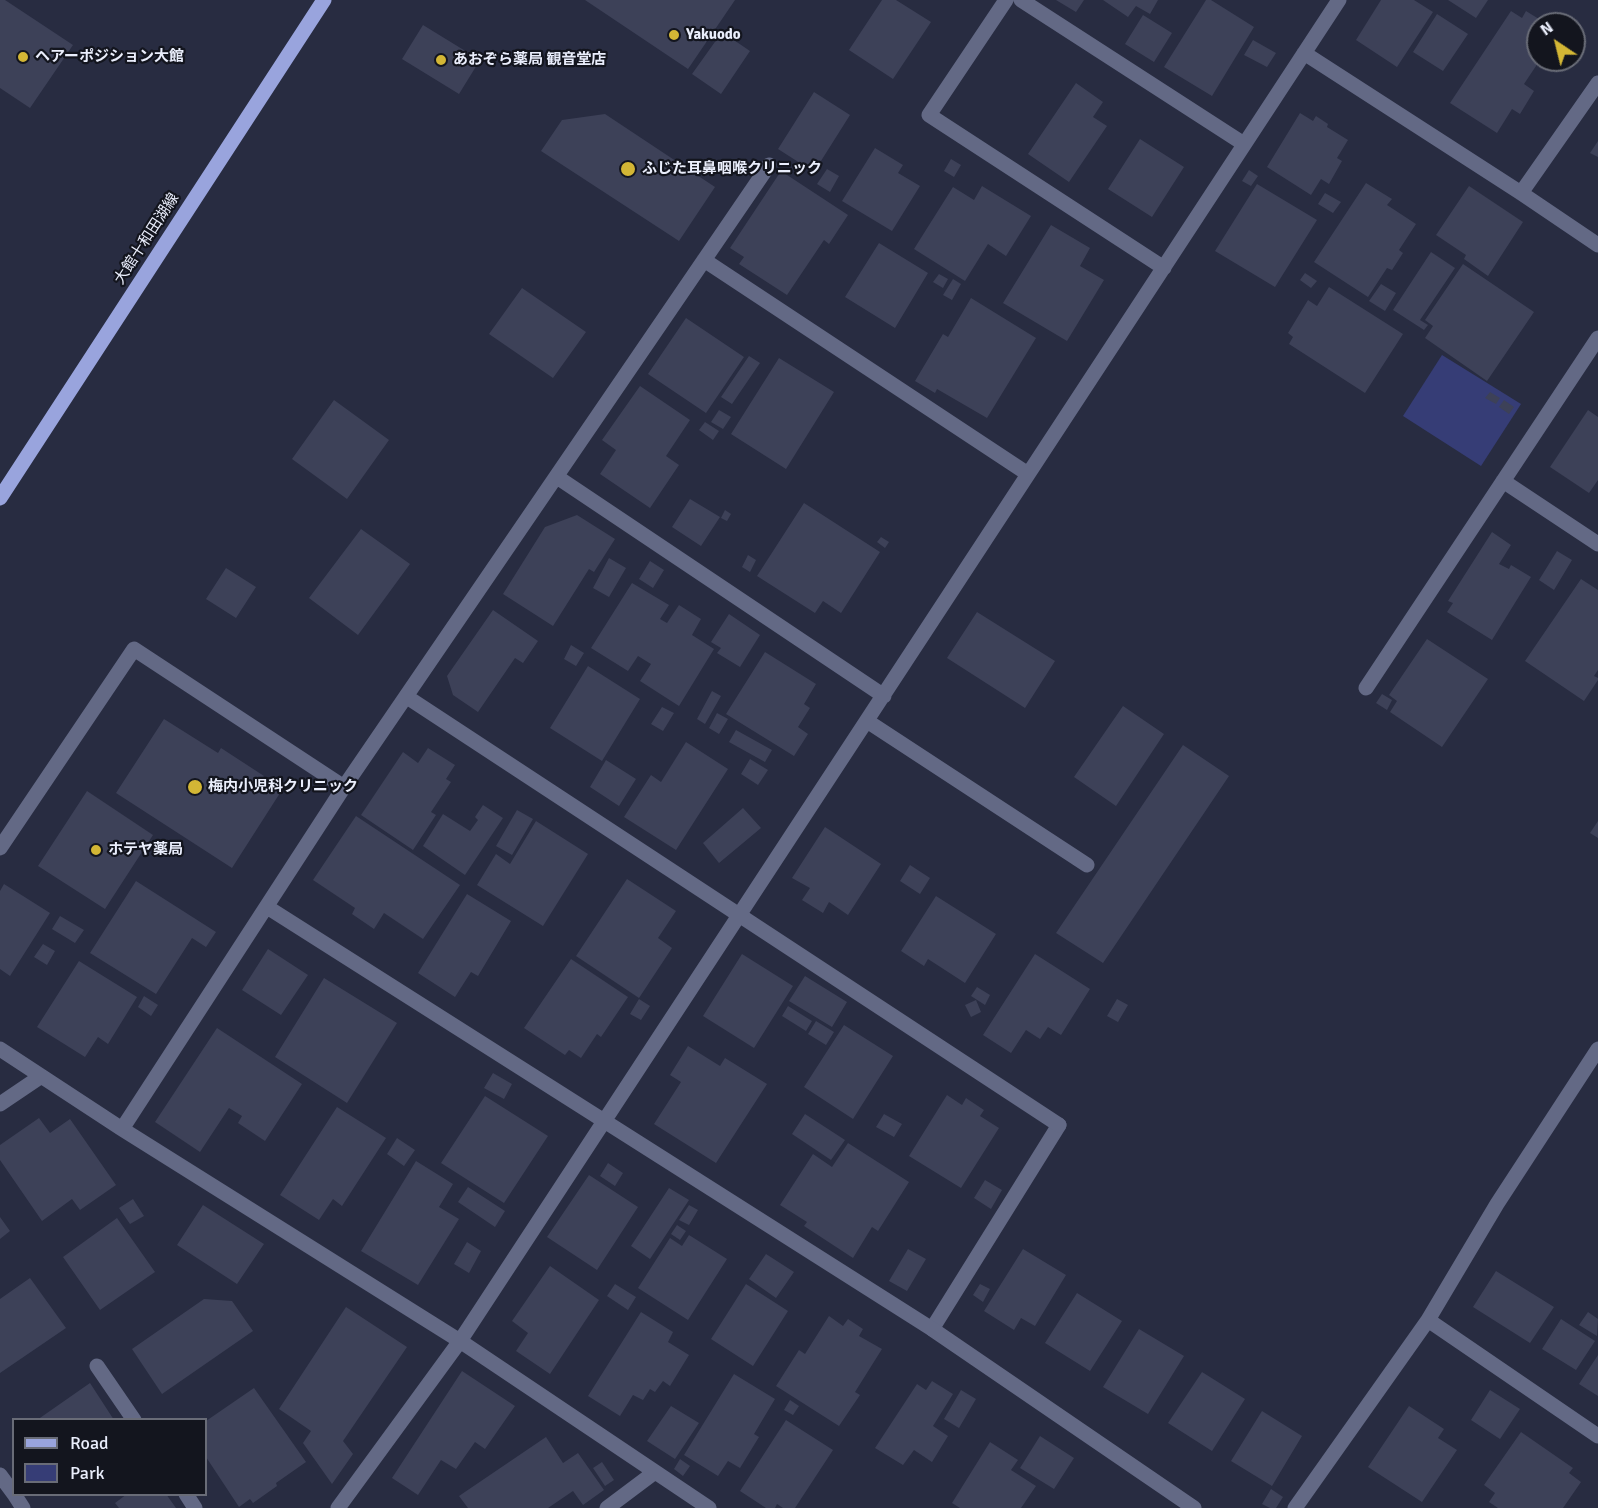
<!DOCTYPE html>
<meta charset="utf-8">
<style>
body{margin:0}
#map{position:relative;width:1598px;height:1508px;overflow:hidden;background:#282c41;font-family:Signika,sans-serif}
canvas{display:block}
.legend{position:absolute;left:12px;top:1418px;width:195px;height:78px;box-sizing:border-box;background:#13151e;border:2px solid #696c77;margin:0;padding:8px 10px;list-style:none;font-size:18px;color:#eaeefc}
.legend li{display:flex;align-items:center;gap:12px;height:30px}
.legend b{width:30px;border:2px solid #696c77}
.north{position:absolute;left:1526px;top:12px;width:60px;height:60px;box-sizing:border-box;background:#13151e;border:2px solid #696c77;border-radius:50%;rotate:325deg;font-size:16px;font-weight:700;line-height:24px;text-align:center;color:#eaeefc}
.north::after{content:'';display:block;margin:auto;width:21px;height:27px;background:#d3b635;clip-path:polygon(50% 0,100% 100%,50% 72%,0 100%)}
</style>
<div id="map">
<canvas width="1598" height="1508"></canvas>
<ul class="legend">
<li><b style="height:8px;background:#99a4dd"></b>Road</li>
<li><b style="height:16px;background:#363d76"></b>Park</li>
</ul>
<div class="north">N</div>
</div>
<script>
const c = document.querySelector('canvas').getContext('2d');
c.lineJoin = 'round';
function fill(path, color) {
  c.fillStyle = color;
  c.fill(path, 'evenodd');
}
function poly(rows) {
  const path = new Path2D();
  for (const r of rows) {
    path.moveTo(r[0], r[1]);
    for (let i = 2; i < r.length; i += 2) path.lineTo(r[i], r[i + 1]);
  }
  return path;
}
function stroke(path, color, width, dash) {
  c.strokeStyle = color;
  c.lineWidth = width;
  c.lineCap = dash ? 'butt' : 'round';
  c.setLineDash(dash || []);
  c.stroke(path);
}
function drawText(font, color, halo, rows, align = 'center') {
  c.font = font + ' Signika,"Noto Sans JP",sans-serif';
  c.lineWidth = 4.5;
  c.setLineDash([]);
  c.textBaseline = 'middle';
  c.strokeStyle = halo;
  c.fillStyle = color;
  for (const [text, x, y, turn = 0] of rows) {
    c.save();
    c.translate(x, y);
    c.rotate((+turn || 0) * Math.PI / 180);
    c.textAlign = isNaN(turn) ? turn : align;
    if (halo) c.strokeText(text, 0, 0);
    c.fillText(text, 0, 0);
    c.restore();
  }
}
const green = poly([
 [1442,355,1521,404,1481,466,1403,416]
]);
const building = poly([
 [0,0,5,0,73,45,30,108,0,88],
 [585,0,735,0,688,69],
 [882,0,896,0,931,22,893,79,849,50],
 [1056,0,1084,0,1076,12],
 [1103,0,1158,0,1150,14,1136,6,1128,17],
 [1206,0,1211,0,1254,27,1212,96,1164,67],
 [1381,0,1414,0,1433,12,1397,67,1356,40],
 [1448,0,1488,0,1476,18],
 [1511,11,1522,18,1526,11,1547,24,1538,24,1538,60,1540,60,1524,84,1534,91,1520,114,1512,109,1497,133,1450,103],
 [1437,14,1468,34,1443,71,1413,52],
 [1143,15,1172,33,1154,62,1125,44],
 [423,25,480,60,459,94,402,59],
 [722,32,750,51,721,94,692,74],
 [1253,40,1276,53,1267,67,1244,55],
 [1076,83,1103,102,1093,117,1107,126,1069,182,1028,154],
 [814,92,850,115,814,172,778,149],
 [1300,113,1313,121,1316,116,1328,124,1327,127,1348,140,1337,158,1342,161,1329,184,1321,179,1311,195,1267,167],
 [605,114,715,187,679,241,541,151,562,120],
 [1140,139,1184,167,1152,217,1108,189],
 [1598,141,1598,157,1590,153],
 [875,148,903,165,898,173,920,186,892,231,842,201],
 [951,159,961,165,954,177,944,171],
 [827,169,839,176,830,192,817,184],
 [1249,170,1258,176,1251,186,1242,181],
 [781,171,848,215,829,244,824,240,787,295,739,264,744,257,730,248],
 [1366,183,1392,199,1387,205,1416,224,1399,250,1403,253,1392,270,1387,268,1368,297,1314,262],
 [1257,184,1317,220,1275,287,1215,251],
 [982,186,1031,216,1006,256,988,244,965,281,914,249,953,187,974,200],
 [1469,186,1523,222,1488,276,1464,259,1466,255,1436,235],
 [1325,193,1341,202,1333,213,1318,204],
 [1051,225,1090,248,1080,266,1104,280,1067,341,1003,303],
 [879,243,928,273,895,328,845,297],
 [1431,252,1455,268,1420,320,1428,325,1424,330,1393,310],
 [1463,264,1534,312,1487,381,1425,338,1433,326,1425,320],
 [1305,273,1317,281,1311,288,1300,280],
 [939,274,948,279,943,288,933,282],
 [953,279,961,284,952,300,943,295],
 [1381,284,1396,293,1385,311,1369,301],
 [1329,287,1403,334,1365,393,1289,344,1293,337,1288,333,1308,300,1317,306],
 [522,288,586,332,553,378,489,334],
 [971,298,1036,338,987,418,937,389,935,393,915,381,943,334,948,337],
 [686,318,744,357,706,413,648,374],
 [749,356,760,363,732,404,721,397],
 [779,358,834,392,786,469,731,434],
 [640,386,690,420,666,456,679,465,650,508,600,474,616,450,602,440],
 [1490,392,1500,398,1496,404,1485,398],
 [334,400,389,440,347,499,292,459],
 [1504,400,1514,407,1509,414,1499,407],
 [719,410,731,417,723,429,711,422],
 [1588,410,1598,417,1598,480,1589,493,1550,467],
 [705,422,719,431,713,440,699,430],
 [690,499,720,517,701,546,672,527],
 [804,503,880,552,841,613,823,601,815,613,757,576],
 [725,510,731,514,727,521,721,518],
 [577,515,615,539,594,572,589,569,553,626,503,594,545,527],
 [361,529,410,564,358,635,309,598],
 [1492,532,1511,545,1499,564,1509,569,1511,565,1531,577,1492,640,1447,612,1453,603,1448,601],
 [881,537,889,542,885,548,877,542],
 [1557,551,1572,560,1554,590,1539,580],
 [748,555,756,560,750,572,742,567],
 [609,558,626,568,609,597,593,588],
 [650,561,664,570,653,588,639,579],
 [226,568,256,587,236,618,206,599],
 [1581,579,1598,590,1598,670,1594,676,1598,678,1598,680,1584,701,1525,661],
 [632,583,669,605,660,619,667,623,679,605,701,619,692,635,714,649,679,706,640,681,651,664,638,656,628,671,591,648],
 [493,610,538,641,523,663,515,658,478,712,453,695,447,676],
 [977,612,1055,661,1025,708,947,658],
 [729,614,760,635,740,667,717,653,721,648,711,642],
 [1427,639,1488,679,1442,747,1390,712,1397,701,1389,695],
 [571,645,584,653,576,666,564,659],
 [765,652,816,684,804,704,810,708,798,727,808,734,794,756,726,714],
 [588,666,640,699,602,761,550,728],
 [712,691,721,696,705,724,697,719],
 [1382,694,1392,700,1387,710,1376,703],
 [1123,706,1164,734,1116,806,1074,777],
 [662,707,674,713,663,731,651,724],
 [717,713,728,719,719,734,709,728],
 [164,719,218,753,221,748,264,776,260,781,280,793,232,868,116,793],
 [736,730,772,750,765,762,729,742],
 [686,742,728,769,676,850,624,817,651,775,661,782],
 [1183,745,1229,776,1103,963,1056,933],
 [428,748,455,765,446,779,451,782,431,812,436,815,413,850,361,815,403,752,418,763],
 [750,759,768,770,758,785,741,774],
 [606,760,636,779,619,806,590,787],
 [87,791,153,835,105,909,38,866],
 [483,805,503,818,465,875,423,846,443,814,470,831,478,820,475,817],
 [743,808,761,828,719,863,703,843],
 [517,810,533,819,512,855,496,846],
 [356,816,460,885,423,939,384,913,374,929,352,914,355,908,313,880],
 [536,821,588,854,543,926,477,885,496,854,510,864],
 [1598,821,1598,838,1590,833],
 [825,827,881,864,848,915,829,902,823,913,802,900,810,888,792,878],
 [910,865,930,878,920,894,900,881],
 [627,879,676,911,658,938,672,948,639,998,576,956],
 [136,881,216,932,206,947,192,938,156,994,90,953],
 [4,884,50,913,10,976,0,969,0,891],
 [467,894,511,921,478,976,471,972,455,997,418,973],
 [936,896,996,934,965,983,928,959,924,966,901,951],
 [60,916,84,930,75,943,52,929],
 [43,944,55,951,47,965,34,957],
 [268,949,308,975,281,1015,242,990],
 [742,954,793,986,754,1048,703,1016],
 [1035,954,1090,989,1061,1035,1048,1027,1040,1039,1026,1030,1011,1053,983,1035],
 [571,959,628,997,601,1037,597,1034,581,1058,569,1050,565,1055,524,1028],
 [79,961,137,997,108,1044,98,1037,85,1057,37,1027],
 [805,976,847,1002,832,1027,789,1001],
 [324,978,397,1023,347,1103,275,1057],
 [977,987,990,995,985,1005,971,996],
 [144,996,158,1005,151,1016,138,1007],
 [639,999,650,1006,641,1020,630,1014],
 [1117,999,1128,1005,1118,1022,1107,1016],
 [976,1000,981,1012,971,1017,965,1005],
 [788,1006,812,1021,806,1031,782,1016],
 [816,1021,834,1032,826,1045,808,1034],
 [844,1025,893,1056,853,1119,804,1087],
 [217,1028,302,1084,265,1141,238,1123,242,1116,229,1108,200,1152,155,1122],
 [688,1046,720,1066,725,1058,767,1084,716,1163,654,1124,681,1082,670,1075],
 [493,1073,512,1084,504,1099,484,1088],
 [947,1095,962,1105,966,1098,984,1110,980,1116,999,1128,961,1188,909,1156],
 [485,1096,548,1136,504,1203,441,1163],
 [337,1107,386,1138,342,1206,333,1199,319,1220,280,1195],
 [805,1114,845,1140,831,1160,792,1134],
 [884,1114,902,1124,894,1137,876,1127],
 [39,1118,50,1133,70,1119,116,1185,80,1210,72,1199,42,1221,0,1160,0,1145],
 [397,1138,415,1150,404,1166,387,1154],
 [848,1143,909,1182,878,1231,872,1227,853,1258,804,1226,807,1222,780,1205,813,1154,832,1167],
 [416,1161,453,1184,439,1207,459,1219,418,1285,361,1251],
 [608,1163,623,1173,615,1186,600,1176],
 [589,1175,638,1207,597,1270,547,1237],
 [985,1180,1002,1190,991,1209,974,1198],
 [468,1187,505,1211,495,1227,458,1202],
 [669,1188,689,1200,650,1259,631,1246],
 [133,1199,144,1216,130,1224,119,1208],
 [203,1205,264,1244,237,1284,177,1245],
 [689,1205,698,1210,689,1225,679,1220],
 [0,1217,10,1231,0,1239],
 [117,1218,155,1272,100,1310,63,1257],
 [677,1225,686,1231,680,1240,671,1234],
 [689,1235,727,1259,688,1320,638,1288,670,1238,682,1246],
 [467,1242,481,1251,469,1273,454,1264],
 [908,1249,926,1259,907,1291,889,1281],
 [1023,1249,1066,1275,1035,1326,1021,1318,1014,1330,984,1311],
 [766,1254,794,1272,776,1298,749,1279],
 [550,1266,599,1300,550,1374,516,1351,528,1333,512,1321],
 [1496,1271,1554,1307,1530,1343,1473,1307],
 [30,1278,66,1328,0,1373,0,1299],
 [615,1284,636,1297,628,1310,607,1296],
 [746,1284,788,1311,753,1366,711,1339],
 [980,1284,990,1289,983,1302,973,1295],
 [1077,1293,1122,1321,1090,1371,1045,1343],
 [204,1299,232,1301,253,1331,162,1394,132,1349],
 [346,1307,407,1347,343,1441,353,1454,332,1484,303,1443,311,1431,279,1409],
 [641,1312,673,1332,668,1342,689,1355,670,1386,663,1381,655,1392,650,1389,643,1400,633,1395,620,1416,588,1396],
 [1588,1312,1598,1319,1597,1336,1579,1325],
 [829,1316,843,1326,848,1319,863,1329,859,1336,882,1349,855,1392,860,1395,839,1426,776,1386,799,1350,805,1354],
 [1561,1319,1595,1341,1576,1370,1542,1349],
 [1139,1329,1184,1356,1148,1414,1103,1387],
 [1598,1355,1598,1396,1579,1384],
 [462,1371,515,1406,485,1449,475,1442,456,1469,441,1460,418,1495,392,1478],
 [1202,1372,1245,1399,1212,1451,1168,1423],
 [734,1374,775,1399,754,1434,759,1437,740,1468,728,1461,718,1476,684,1455],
 [932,1381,953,1394,933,1426,948,1436,932,1462,914,1450,903,1465,875,1448,917,1384,926,1390],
 [90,1383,114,1420,37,1420],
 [254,1388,306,1462,276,1483,277,1486,253,1503,250,1499,239,1507,206,1457,206,1421],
 [961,1390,976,1399,959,1428,944,1419],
 [1490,1390,1520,1409,1500,1439,1471,1420],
 [790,1400,799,1406,793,1415,784,1410],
 [671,1406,699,1423,675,1459,647,1441],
 [1409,1406,1444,1429,1438,1438,1457,1450,1422,1502,1368,1467],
 [1262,1411,1302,1436,1272,1486,1231,1461],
 [786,1420,833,1450,795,1508,783,1508,777,1504,775,1508,766,1508,740,1491],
 [1521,1432,1573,1468,1569,1473,1581,1482,1563,1508,1498,1508,1489,1502,1495,1493,1484,1485],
 [1040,1436,1074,1458,1054,1489,1020,1468],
 [546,1437,563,1463,578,1453,604,1490,583,1505,573,1491,548,1508,468,1508,459,1496],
 [990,1442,1018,1460,1011,1470,1036,1486,1021,1508,960,1508,952,1503],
 [680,1459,690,1466,683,1476,674,1469],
 [602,1462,614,1480,605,1486,593,1468],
 [1271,1489,1283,1497,1276,1508,1270,1508,1262,1504],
 [127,1494,166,1494,176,1508,119,1508,115,1503]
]);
const lane = poly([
 [932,1329,1059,1125]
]);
const street = poly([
 [1006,0,929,115,1164,268],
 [1021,0,1244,144],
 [1304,53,1521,193,1598,245],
 [1521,193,1598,83],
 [704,260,1028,474],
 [557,477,884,696],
 [1503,481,1598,544],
 [1366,688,1598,338],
 [407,697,1059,1125],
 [867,721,1087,865],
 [344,787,769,165],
 [0,848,134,649,344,787,122,1129],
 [267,907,932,1329,1194,1508],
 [0,1049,122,1129,460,1341,709,1508],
 [0,1104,40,1077],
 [1428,1320,1598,1436],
 [97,1366,134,1420],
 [0,1475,14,1494],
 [14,1494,23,1508],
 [186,1494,195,1508],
 [338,1508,460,1341,1339,0],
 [607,1508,655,1472],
 [1295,1508,1428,1320,1497,1204,1598,1049]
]);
const primary = poly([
 [0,498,324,0]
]);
const markers = [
 [674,35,6,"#d3b635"],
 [23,57,6,"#d3b635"],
 [441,60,6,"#d3b635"],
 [628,169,8,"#d3b635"],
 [195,787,8,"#d3b635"],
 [96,850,6,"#d3b635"]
];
const poiNames = [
 ["Yakuodo",686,35],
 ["ヘアーポジション大館",35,57],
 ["あおぞら薬局 観音堂店",453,60],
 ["ふじた耳鼻咽喉クリニック",642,169],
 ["梅内小児科クリニック",208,787],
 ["ホテヤ薬局",108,850]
];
const streetNames = [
 ["大館十和田湖線",147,239,-57]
];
fill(green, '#363d76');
fill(building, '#3d4158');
stroke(lane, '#636985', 15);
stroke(street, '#636985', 15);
stroke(primary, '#99a4dd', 15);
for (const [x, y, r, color] of markers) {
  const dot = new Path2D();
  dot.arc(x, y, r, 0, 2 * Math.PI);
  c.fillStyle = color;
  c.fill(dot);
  stroke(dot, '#13151e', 2);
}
drawText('bold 15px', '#eaeefc', '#13151e', poiNames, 'left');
drawText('15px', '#eaeefc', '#13151e', streetNames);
</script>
